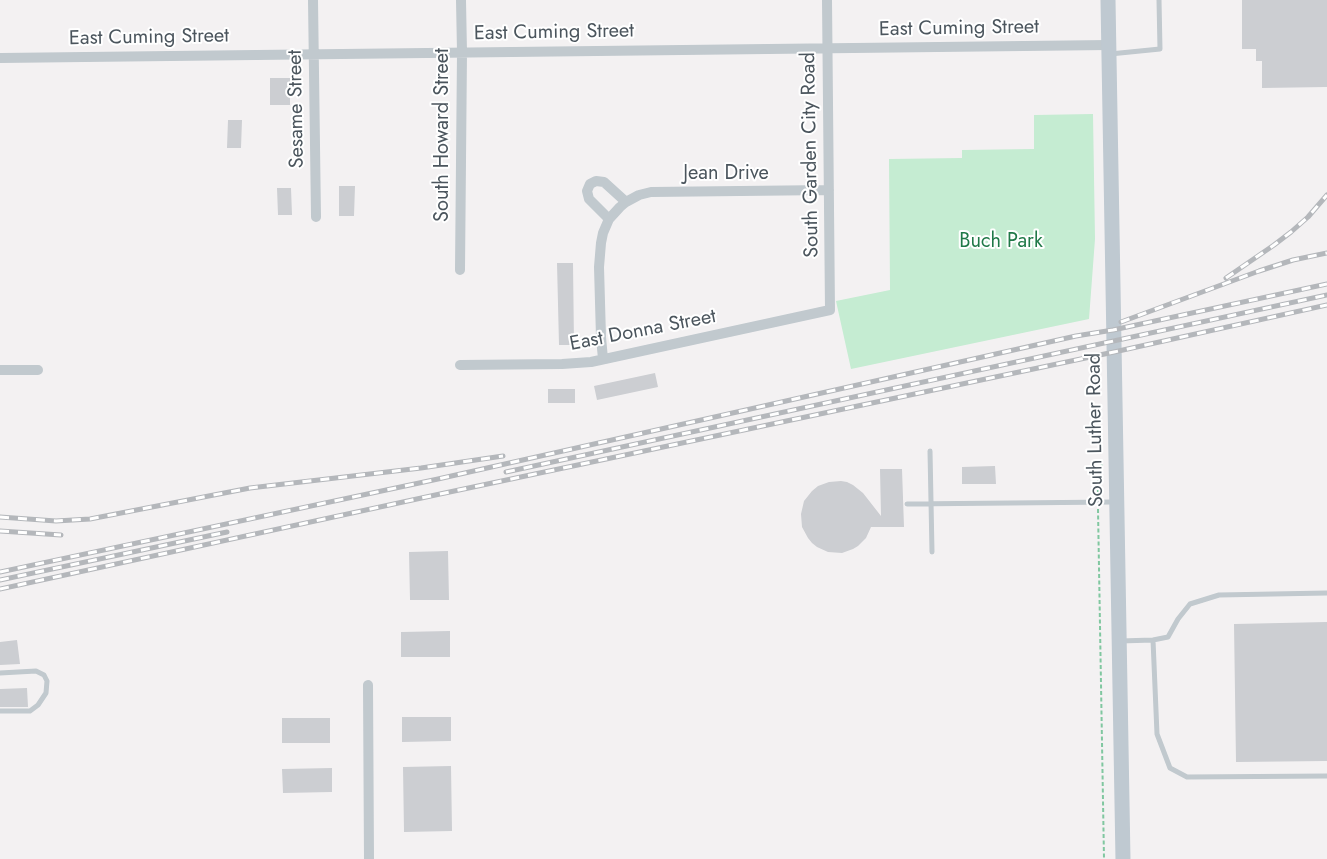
<!DOCTYPE html>
<style>
body{margin:0}
canvas{display:block;background:#f3f1f2}
</style>
<canvas width="1327" height="859"></canvas>
<script>
const c = document.querySelector('canvas').getContext('2d');
c.lineJoin = 'round';
function fill(path, color) {
  c.fillStyle = color;
  c.fill(path, 'evenodd');
}
function poly(rows) {
  const path = new Path2D();
  for (const r of rows) {
    path.moveTo(r[0], r[1]);
    for (let i = 2; i < r.length; i += 2) path.lineTo(r[i], r[i + 1]);
  }
  return path;
}
function stroke(path, color, width, dash) {
  c.strokeStyle = color;
  c.lineWidth = width;
  c.lineCap = dash ? 'butt' : 'round';
  c.setLineDash(dash || []);
  c.stroke(path);
}
function drawText(font, color, halo, rows, align = 'center') {
  c.font = font + ' Jost,sans-serif';
  c.lineWidth = 4;
  c.setLineDash([]);
  c.textBaseline = 'middle';
  c.strokeStyle = halo;
  c.fillStyle = color;
  for (const [text, x, y, turn = 0] of rows) {
    c.save();
    c.translate(x, y);
    c.rotate((+turn || 0) * Math.PI / 180);
    c.textAlign = isNaN(turn) ? turn : align;
    if (halo) c.strokeText(text, 0, 0);
    c.fillText(text, 0, 0);
    c.restore();
  }
}
const green = poly([
 [1093,114,1095,239,1089,319,851,369,836,301,890,290,889,159,962,158,962,150,1034,149,1034,115]
]);
const building = poly([
 [1242,0,1327,0,1327,87,1262,88,1262,61,1256,61,1256,49,1242,49],
 [270,78,290,78,290,105,270,105],
 [228,120,242,120,241,148,227,148],
 [339,186,355,186,354,216,339,216],
 [277,188,291,188,292,215,278,215],
 [557,263,573,263,574,345,559,345],
 [655,373,658,387,597,400,594,386],
 [548,389,575,389,575,403,548,403],
 [995,466,996,484,962,484,962,467],
 [880,469,902,469,904,527,871,527,866,538,858,546,853,549,842,553,828,552,817,547,812,543,808,538,802,527,801,514,804,501,812,491,818,486,829,482,841,481,847,482,853,485,863,493,881,516],
 [448,551,449,600,410,600,409,552],
 [1327,622,1327,761,1236,762,1234,624],
 [450,631,450,657,401,657,401,632],
 [17,640,20,664,0,665,0,642],
 [27,688,28,707,0,707,0,689],
 [402,717,451,717,451,741,402,742],
 [282,718,330,718,330,743,282,743],
 [451,766,452,831,404,832,403,767],
 [332,768,332,792,283,793,282,769]
]);
const path = poly([
 [1098,494,1098,478,1102,464],
 [1098,509,1104,859]
]);
const lane = poly([
 [1110,54,1160,49,1159,0],
 [930,451,932,552],
 [907,504,1114,502],
 [1153,640,1157,734,1170,768,1187,777,1327,776],
 [1120,641,1153,640,1168,637,1178,619,1190,604,1219,595,1327,593],
 [0,673,36,671,44,675,47,681,46,693,38,705,30,711,0,711]
]);
const street = poly([
 [313,0,316,217],
 [0,58,1109,45],
 [609,219,589,199,587,191,590,184,596,181,604,182,626,202],
 [460,270,462,52,461,0],
 [603,359,601,337,599,267,601,243,603,233,609,219,620,207,626,202,639,195,651,192,829,190],
 [460,365,562,364,591,362,830,310,827,0],
 [0,370,38,370],
 [368,685,369,859]
]);
const secondary = poly([
 [1108,0,1123,859]
]);
const rail = poly([
 [1226,278,1274,245,1291,232,1308,217,1327,195],
 [1121,322,1259,271,1293,260,1327,253],
 [506,472,1327,295],
 [0,517,56,521,90,519,250,488,421,468,503,456],
 [0,531,61,535],
 [0,572,438,479,1076,336,1113,330,1327,284],
 [0,580,227,532],
 [0,589,440,494,1114,352,1327,305]
]);
const streetNames = [
 ["East Cuming Street",959,29,-1],
 ["East Cuming Street",554,33,-1],
 ["East Cuming Street",149,38,-1],
 ["Sesame Street",297,109,-91],
 ["South Howard Street",443,135,-90],
 ["South Garden City Road",811,155,-91],
 ["Jean Drive",726,174],
 ["East Donna Street",643,331,-11],
 ["South Luther Road",1096,430,-91]
];
const parkNames = [
 ["Buch Park",1001,242]
];
fill(green, '#c5ecd2');
fill(building, '#ccced2');
stroke(path, '#80c7a0', 2, [4, 2.5]);
stroke(lane, '#c1c9ce', 5);
stroke(street, '#c1c9ce', 10);
stroke(secondary, '#bfc9d1', 15);
stroke(rail, '#b4b7bb', 5);
stroke(rail, '#fff', 3, [9]);
drawText('20px', '#4b555d', '#fff', streetNames);
drawText('20px', '#207948', '#fff', parkNames);
</script>
